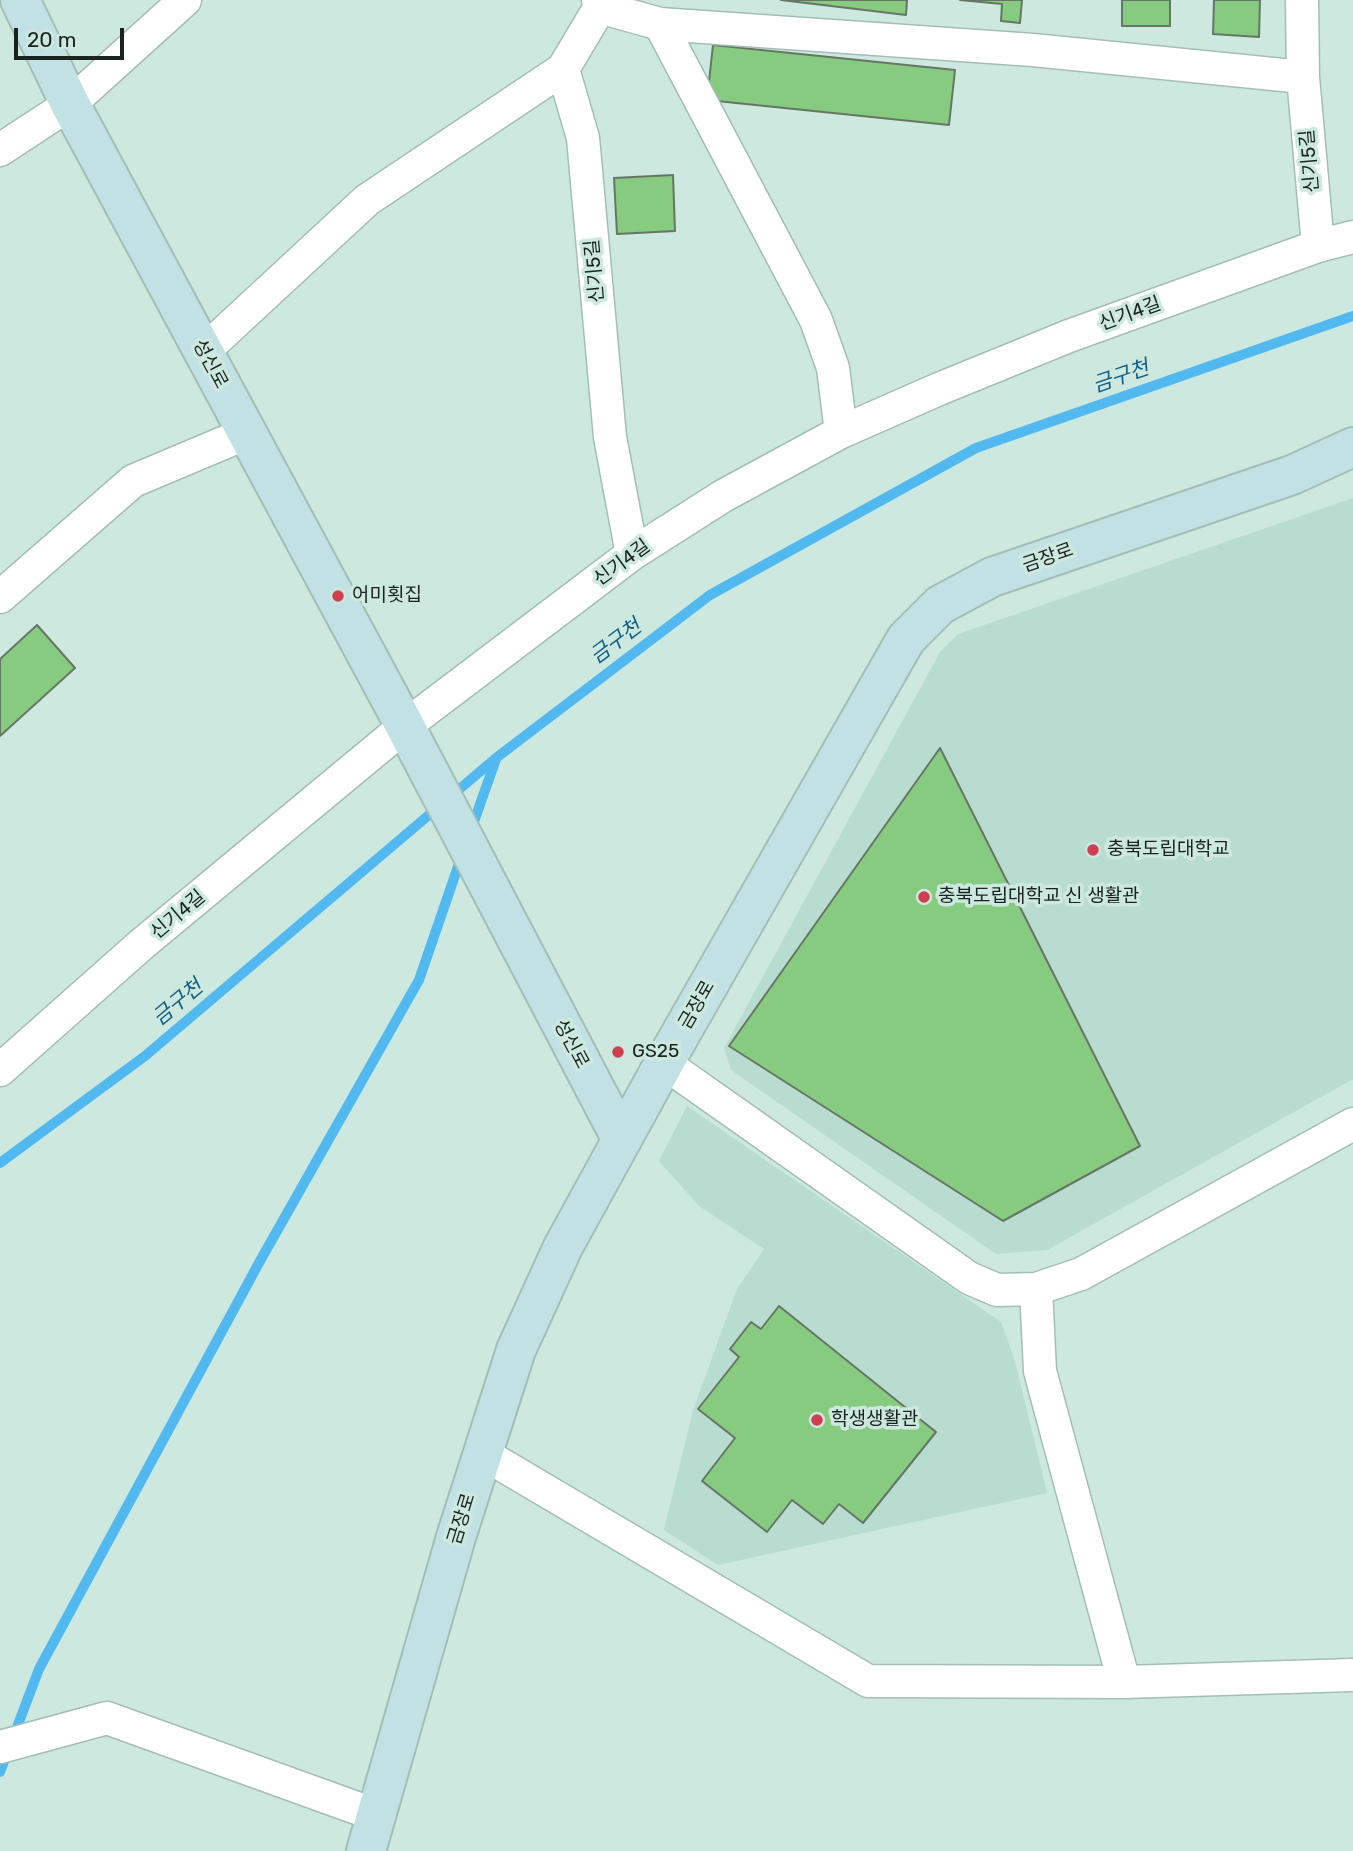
<!DOCTYPE html>
<meta charset="utf-8">
<style>
body{margin:0}
#map{position:relative;width:1353px;height:1851px;overflow:hidden;background:#cce8df;font-family:Rubik,sans-serif}
canvas{display:block}
.scale{position:absolute;left:14px;top:28px;width:110px;height:32px;box-sizing:border-box;border:4px solid #192320;border-top:0;padding-left:9px;font-size:21px;line-height:24px;white-space:nowrap;color:#192320;-webkit-text-stroke:5px #cce8df;paint-order:stroke}
</style>
<div id="map">
<canvas width="1353" height="1851"></canvas>
<div class="scale">20 m</div>
</div>
<script>
const c = document.querySelector('canvas').getContext('2d');
c.lineJoin = 'round';
function fill(path, color) {
  c.fillStyle = color;
  c.fill(path, 'evenodd');
}
function poly(rows) {
  const path = new Path2D();
  for (const r of rows) {
    path.moveTo(r[0], r[1]);
    for (let i = 2; i < r.length; i += 2) path.lineTo(r[i], r[i + 1]);
  }
  return path;
}
function stroke(path, color, width, dash) {
  c.strokeStyle = color;
  c.lineWidth = width;
  c.lineCap = dash ? 'butt' : 'round';
  c.setLineDash(dash || []);
  c.stroke(path);
}
function drawText(font, color, halo, rows, align = 'center') {
  c.font = font + ' Rubik,"Noto Sans KR",sans-serif';
  c.lineWidth = 7;
  c.setLineDash([]);
  c.textBaseline = 'middle';
  c.strokeStyle = halo;
  c.fillStyle = color;
  for (const [text, x, y, turn = 0] of rows) {
    c.save();
    c.translate(x, y);
    c.rotate((+turn || 0) * Math.PI / 180);
    c.textAlign = isNaN(turn) ? turn : align;
    if (halo) c.strokeText(text, 0, 0);
    c.fillText(text, 0, 0);
    c.restore();
  }
}
const built = poly([
 [1353,498,1353,1079,1047,1250,996,1254,731,1070,724,1048,940,652,958,634],
 [687,1106,1001,1322,1015,1361,1047,1493,718,1565,664,1530,693,1410,737,1289,764,1249,699,1206,659,1161]
]);
const stream = poly([
 [471,830,496,759],
 [0,1163,145,1056,496,758,710,595,976,448,1353,316],
 [0,1772,39,1669,260,1261,419,980,462,855]
]);
const building = poly([
 [781,0,907,0,906,15,781,0],
 [960,0,1022,0,1020,23,1001,21,1002,4,960,0],
 [1122,0,1170,0,1170,26,1122,26,1122,0],
 [1214,0,1260,0,1259,37,1213,34,1214,0],
 [713,45,955,70,949,125,707,100,713,45],
 [673,175,675,231,617,234,614,178,673,175],
 [37,625,75,668,0,736,0,659,37,625],
 [940,748,1140,1146,1003,1221,729,1046,940,748],
 [779,1306,936,1432,863,1523,839,1504,823,1524,792,1500,767,1532,702,1481,735,1438,698,1409,739,1357,730,1349,751,1322,761,1329,779,1306]
]);
const street = poly([
 [598,0,600,7,563,69,583,138,610,437,632,554],
 [605,0,610,10,660,24,1033,50,1303,77],
 [1302,0,1303,77,1318,246],
 [660,24,816,320,833,368,841,432],
 [0,150,70,104,185,0],
 [203,352,367,200,563,69],
 [0,597,133,481,247,433],
 [664,1063,969,1278,997,1290,1036,1289,1081,1274,1353,1124],
 [0,1070,142,944,405,726,632,554,723,496,841,432,939,389,1069,336,1318,246,1353,237],
 [1036,1289,1040,1371,1124,1682],
 [482,1453,868,1681,1124,1682,1353,1675],
 [0,1747,107,1718,376,1815]
]);
const secondary = poly([
 [20,0,70,104,405,726,622,1140],
 [366,1851,456,1537,516,1350,563,1247,664,1063,906,639,940,605,992,577,1292,475,1353,447]
]);
const markers = [
 [338,596,7,"#cf3f50"],
 [1093,850,7,"#cf3f50"],
 [924,897,7,"#cf3f50"],
 [618,1052,7,"#cf3f50"],
 [817,1420,7,"#cf3f50"]
];
const streetNames = [
 ["신기5길",1310,161,-95],
 ["신기5길",595,271,-95],
 ["신기4길",1130,314,-20],
 ["성신로",210,364,62],
 ["금장로",1048,558,-19],
 ["신기4길",622,563,-36],
 ["신기4길",178,915,-40],
 ["금장로",697,1005,-60],
 ["성신로",571,1044,62],
 ["금장로",462,1519,-73]
];
const poiNames = [
 ["어미횟집",352,596],
 ["충북도립대학교",1107,850],
 ["충북도립대학교 신 생활관",938,897],
 ["GS25",632,1052],
 ["학생생활관",831,1420]
];
const waterNames = [
 ["금구천",1121,377,-19],
 ["금구천",616,642,-37],
 ["금구천",178,1003,-40]
];
fill(built, '#b9dcd0');
stroke(stream, '#51b9f0', 10);
fill(building, '#87cb81');
stroke(building, '#667665', 2);
stroke(street, '#a4beb5', 35);
stroke(secondary, '#a4beb5', 42);
stroke(street, '#fff', 32);
stroke(secondary, '#c2e1e4', 38);
for (const [x, y, r, color] of markers) {
  const dot = new Path2D();
  dot.arc(x, y, r, 0, 2 * Math.PI);
  c.fillStyle = color;
  c.fill(dot);
  stroke(dot, '#cce8df', 2.5);
}
drawText('19px', '#192320', '#cce8df', streetNames);
drawText('19px', '#192320', '#cce8df', poiNames, 'left');
drawText('italic 21px', '#0f5f84', '#cce8df', waterNames);
</script>
